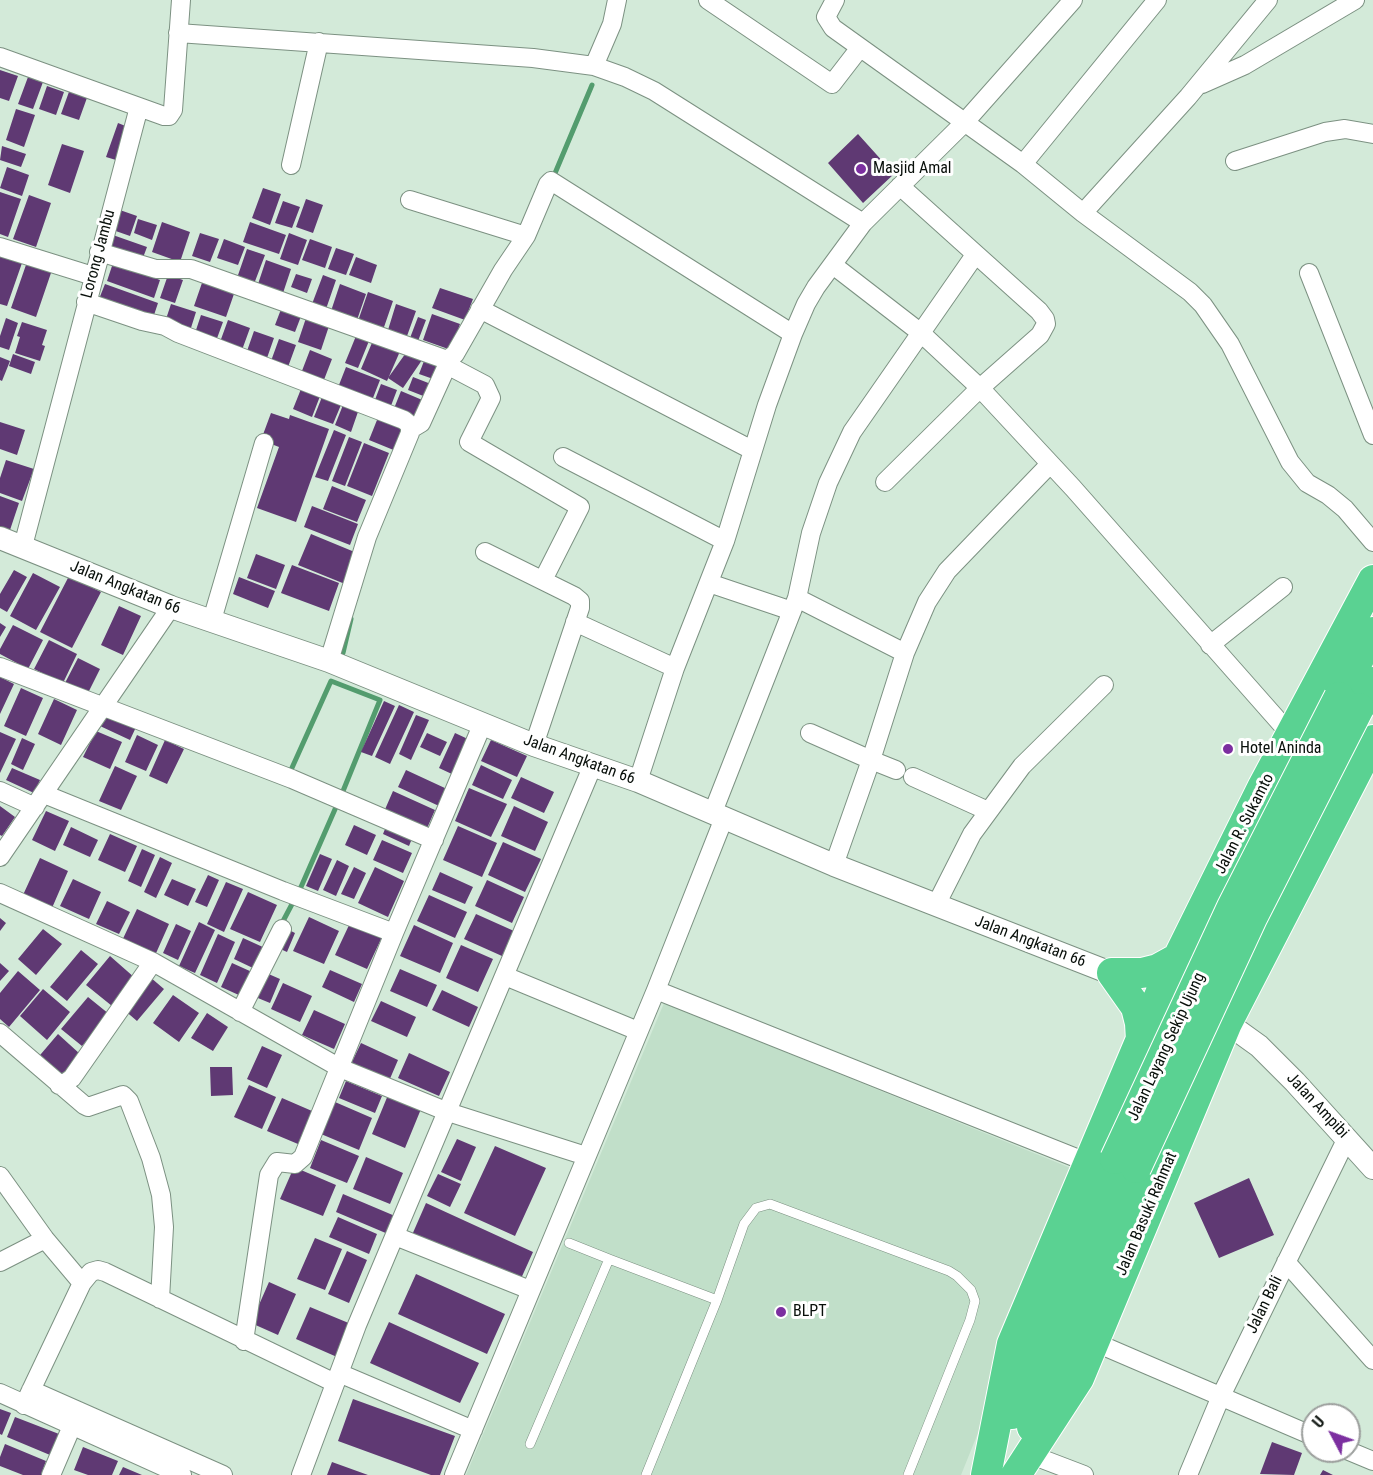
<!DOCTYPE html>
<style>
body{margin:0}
#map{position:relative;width:1373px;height:1475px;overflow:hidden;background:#d3ead9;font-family:"Roboto Condensed",sans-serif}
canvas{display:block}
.north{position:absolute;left:1301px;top:1403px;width:60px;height:60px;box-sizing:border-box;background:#fff;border:2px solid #9c9f9d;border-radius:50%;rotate:311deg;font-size:16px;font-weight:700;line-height:24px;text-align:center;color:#080f0a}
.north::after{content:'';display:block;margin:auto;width:21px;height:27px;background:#7c2fa0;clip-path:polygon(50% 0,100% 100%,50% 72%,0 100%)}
</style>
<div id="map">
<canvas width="1373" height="1475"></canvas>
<div class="north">U</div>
</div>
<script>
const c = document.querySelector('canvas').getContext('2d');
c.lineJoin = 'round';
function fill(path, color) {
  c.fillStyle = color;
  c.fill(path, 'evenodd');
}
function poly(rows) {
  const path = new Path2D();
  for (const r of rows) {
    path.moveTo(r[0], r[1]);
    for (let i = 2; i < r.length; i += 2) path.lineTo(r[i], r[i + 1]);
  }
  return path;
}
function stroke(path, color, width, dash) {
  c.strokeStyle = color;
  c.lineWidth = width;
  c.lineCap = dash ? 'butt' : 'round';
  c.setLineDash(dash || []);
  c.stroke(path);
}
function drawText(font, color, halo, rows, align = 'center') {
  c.font = font + ' "Roboto Condensed",sans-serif';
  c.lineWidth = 6;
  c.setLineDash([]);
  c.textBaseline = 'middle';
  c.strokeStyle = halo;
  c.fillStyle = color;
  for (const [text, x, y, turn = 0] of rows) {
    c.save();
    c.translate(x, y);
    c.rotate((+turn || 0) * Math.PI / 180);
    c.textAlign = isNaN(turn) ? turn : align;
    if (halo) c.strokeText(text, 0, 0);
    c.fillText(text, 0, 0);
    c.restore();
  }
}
const built = poly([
 [664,1003,1083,1173,961,1475,466,1475]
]);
const stream = poly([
 [553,178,592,85],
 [343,653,351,619],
 [291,770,331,681,380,700,341,796],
 [281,925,301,887,336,807]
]);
const building = poly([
 [0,70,18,76,9,101,0,98],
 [28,77,43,82,33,109,18,104],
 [47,86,64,92,56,115,39,109],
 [70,89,88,95,79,120,61,114],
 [16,109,35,115,24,147,6,140],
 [118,123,128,127,116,160,106,157],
 [858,134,894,174,863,203,828,163],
 [62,144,84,151,70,193,48,185],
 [2,146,26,154,21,167,0,160],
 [7,167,29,175,22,196,0,188],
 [263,188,281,194,270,225,252,218],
 [0,192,21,199,8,237,0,234],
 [29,195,51,203,36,247,13,239],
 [306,199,323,205,313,233,296,227],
 [283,201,300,207,292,228,275,223],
 [117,209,137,216,130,236,110,229],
 [138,219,157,225,152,240,134,233],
 [162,222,190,232,180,262,152,252],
 [250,222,286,235,279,254,243,242],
 [200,233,219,239,210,262,192,256],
 [289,233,307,240,298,265,280,259],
 [110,234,147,247,141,263,104,249],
 [224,239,245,247,238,265,217,258],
 [310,239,332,247,325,268,302,260],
 [336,248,354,254,346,275,328,269],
 [247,249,265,255,254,284,237,278],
 [0,255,22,263,7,306,0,304],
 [356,257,377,265,371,283,349,275],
 [266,260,291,269,283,293,258,284],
 [27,262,52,270,36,317,11,308],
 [113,263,160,280,154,298,107,281],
 [296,274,312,279,307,293,291,287],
 [168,275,183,280,175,303,160,298],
 [323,275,336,280,326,309,312,304],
 [203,280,235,291,226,317,194,306],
 [105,284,158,303,153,318,99,299],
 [340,284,366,294,357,320,331,311],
 [440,288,473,299,465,320,432,308],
 [368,292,393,301,383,330,358,321],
 [171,304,196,312,190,331,165,322],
 [283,304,303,311,295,332,275,325],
 [396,304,416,311,407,336,388,330],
 [432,314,460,324,451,350,423,340],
 [201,315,223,322,216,341,195,333],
 [307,315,330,323,321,350,298,342],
 [418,317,426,320,418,341,410,338],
 [6,318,18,323,9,350,0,347,0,336],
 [228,320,250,328,242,350,220,342],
 [22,322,47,330,42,345,45,346,40,361,15,353,20,337,17,336],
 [254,331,274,338,267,358,247,351],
 [358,331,371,336,358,368,345,363],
 [374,338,401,349,387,381,361,369],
 [279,339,296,345,288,367,271,361],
 [310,350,332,359,322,385,300,376],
 [408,350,422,360,403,388,388,378],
 [13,354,35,362,31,374,9,366],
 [0,357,10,361,2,381,0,380],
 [424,361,441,367,436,380,419,374],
 [346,367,380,380,371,403,337,390],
 [413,377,436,386,431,399,408,390],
 [303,384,322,391,312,417,293,409],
 [381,384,397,390,389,411,373,405],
 [401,391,427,402,419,421,393,411],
 [324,392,343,400,333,424,314,417],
 [345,400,360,406,351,432,335,425],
 [271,413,289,419,290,415,329,429,296,522,257,508,279,447,261,440],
 [379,415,406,425,396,451,369,440],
 [0,422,25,430,17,455,0,449],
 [334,430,346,435,328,481,315,477],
 [349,437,362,442,345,486,332,481],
 [364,443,389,453,372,496,347,486],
 [6,460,34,469,22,501,0,493,0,478],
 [332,486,366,500,357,522,323,509],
 [0,496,19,503,10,530,0,527],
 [312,506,358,524,350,545,304,527],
 [311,534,357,553,345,584,298,565],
 [256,554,285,565,276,589,247,578],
 [292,565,339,583,329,611,281,593],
 [14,570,27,577,7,612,0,608,0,594],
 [33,573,60,587,36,630,10,616],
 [69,576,101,592,72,648,40,632],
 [239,577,275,591,268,608,233,594],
 [119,606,141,616,123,655,101,645],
 [0,623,6,627,0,637],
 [13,625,43,640,28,669,0,654,0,649],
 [49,640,77,654,63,683,34,669],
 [78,658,100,669,87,695,65,683],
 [0,677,14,684,0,714],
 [21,688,43,698,26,736,4,726],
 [54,699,77,710,61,745,38,734],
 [384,701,395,706,372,756,361,752],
 [399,705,414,712,390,764,375,757],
 [107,711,137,725,130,740,100,726],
 [416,715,429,720,411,760,399,754],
 [96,731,122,742,110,769,83,757],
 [0,732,16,739,0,773],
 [427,733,447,742,440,756,420,747],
 [455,733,470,740,454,775,439,768],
 [137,735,158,745,146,771,125,762],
 [22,738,35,744,23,770,11,764],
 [165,740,184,749,167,784,149,776],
 [491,740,527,756,517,777,481,761],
 [481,765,512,780,503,799,472,785],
 [115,766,137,776,121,810,99,801],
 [12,768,40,780,34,793,6,780],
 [406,770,447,789,439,806,398,787],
 [521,777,554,792,544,813,511,798],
 [469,788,507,804,491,837,455,821],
 [393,791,435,810,425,833,383,814],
 [0,806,15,817,2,836,0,835],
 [514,806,548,822,535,851,501,836],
 [46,811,69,821,55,851,32,840],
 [387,824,413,836,409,846,383,834],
 [354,825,376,835,367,855,345,845],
 [458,826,497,843,482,877,443,860],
 [71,827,98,840,90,857,63,845],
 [110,834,137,846,125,872,98,860],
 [382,840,412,853,403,873,373,860],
 [503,842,541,859,525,892,488,875],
 [142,849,155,855,141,887,128,881],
 [320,854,332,859,318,891,306,886],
 [160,857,172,863,156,898,144,892],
 [40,858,68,871,52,908,23,895],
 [337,860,349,866,336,896,323,890],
 [354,867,366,873,354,899,341,894],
 [375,867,404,881,388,917,358,903],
 [440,872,473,887,465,904,432,890],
 [208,875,219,880,207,907,195,902],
 [73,879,101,892,89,919,60,906],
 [172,879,196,889,188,906,164,895],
 [487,880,524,897,512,923,475,906],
 [226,882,243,889,224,932,207,924],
 [248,892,277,905,260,942,230,929],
 [429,895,467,912,455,938,417,921],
 [107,901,130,912,119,934,96,924],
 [137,909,169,924,153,960,120,945],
 [476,914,514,931,502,956,464,939],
 [309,917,339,931,324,964,293,951],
 [0,918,6,923,0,931],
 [199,922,215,930,195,973,179,966],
 [350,923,382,937,367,969,335,955],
 [176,924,191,931,178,960,163,953],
 [414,925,453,943,440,973,400,956],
 [285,928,295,933,287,952,276,947],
 [43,929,62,944,36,975,18,959],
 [218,934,235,942,217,983,200,975],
 [243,938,265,948,255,969,234,959],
 [461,945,493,959,478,992,446,978],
 [81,950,98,964,67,1001,50,987],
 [110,956,135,978,112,1006,86,985],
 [0,963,9,971,0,981],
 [232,963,252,972,241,996,221,987],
 [400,969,437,985,427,1007,390,991],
 [330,970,362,984,354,1002,322,987],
 [18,971,40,990,9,1027,0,1019,0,993],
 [264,972,280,979,270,1003,253,996],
 [150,977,164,989,137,1021,123,1009],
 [283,983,312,996,300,1022,271,1009],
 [43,989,70,1012,47,1040,20,1016],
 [442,990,478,1007,469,1027,432,1010],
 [173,995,199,1013,179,1042,153,1023],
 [88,997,109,1014,82,1046,61,1029],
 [381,1001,416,1017,407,1037,371,1021],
 [314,1010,345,1024,334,1049,302,1035],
 [207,1013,228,1027,213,1051,191,1038],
 [58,1034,80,1054,58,1081,35,1061],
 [361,1043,398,1060,389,1081,351,1064],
 [262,1046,282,1055,267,1088,247,1079],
 [409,1053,450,1072,439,1096,398,1078],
 [210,1067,232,1067,233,1095,211,1096],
 [346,1081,382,1096,375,1113,339,1098],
 [249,1085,276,1097,262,1129,234,1117],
 [388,1095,421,1109,405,1148,372,1134],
 [282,1098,312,1111,298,1144,267,1131],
 [335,1102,372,1118,359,1150,321,1134],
 [457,1139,476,1147,461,1181,441,1172],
 [321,1140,359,1156,347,1183,310,1168],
 [495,1146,546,1168,515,1236,464,1213],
 [366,1157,403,1173,390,1204,353,1189],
 [294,1167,336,1185,323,1216,280,1199],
 [438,1174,461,1184,450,1207,427,1196],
 [1249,1178,1274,1235,1219,1258,1194,1203],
 [343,1194,395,1216,388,1234,336,1212],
 [426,1203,533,1252,519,1283,412,1235],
 [338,1217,377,1234,369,1254,329,1237],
 [315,1238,342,1249,325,1290,297,1279],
 [347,1251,367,1260,349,1303,328,1294],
 [416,1274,505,1314,487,1354,398,1314],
 [269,1282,296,1294,278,1335,251,1323],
 [310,1307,351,1324,337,1357,296,1339],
 [389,1322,479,1363,460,1403,370,1363],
 [353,1399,455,1436,440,1475,431,1475,338,1441],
 [0,1409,11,1413,2,1435,0,1434],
 [15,1417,59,1434,50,1455,7,1437],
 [1272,1442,1302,1453,1294,1475,1260,1474],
 [5,1444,46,1461,41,1475,23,1475,0,1466,0,1457],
 [83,1447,118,1461,112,1475,88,1475,74,1470],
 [332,1462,368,1475,327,1475],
 [123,1467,142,1475,119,1475],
 [1323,1470,1333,1475,1320,1475]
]);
const service = poly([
 [569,1243,609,1259],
 [530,1444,609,1259,717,1300,744,1224,756,1208,770,1204,949,1271,957,1276,971,1290,975,1301,970,1320,908,1475],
 [646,1475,717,1300]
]);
const minor = poly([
 [708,0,832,84,859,49],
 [835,0,826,17,833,28,1023,164,1083,213,1190,292,1203,305,1230,344,1290,462,1307,483,1328,495,1345,509,1373,542],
 [178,33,533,58,594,66,625,77,654,91,863,223],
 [0,57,139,107],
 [594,66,612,24,617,0],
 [1202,84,1245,65,1355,0],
 [1235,161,1325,132,1345,129,1373,134],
 [1023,164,1157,0],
 [291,165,319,42],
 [410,200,526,236,548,184,551,181,793,334],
 [1083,213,1188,97,1268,0],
 [0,247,93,276],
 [99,252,156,269,191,269,447,360,455,354,503,270,526,236],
 [833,265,921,333,980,388,1073,488,1291,735],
 [1309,273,1373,435],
 [86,302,142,321,165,326,178,333,404,420,410,425,410,433,367,537,329,661],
 [480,309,752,450],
 [447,365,485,385,491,398,469,442,580,507,543,580],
 [411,429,421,423,450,359],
 [563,457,725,541],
 [885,482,980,388,1040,335,1046,324,1045,319,1039,311,900,186],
 [23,546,139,107,164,116,169,116,173,110,181,0],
 [485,552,574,596,580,601,580,608,534,745],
 [709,583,792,611],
 [797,598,905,653],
 [212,620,264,443],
 [575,622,675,668],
 [1210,645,1283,587],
 [0,667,292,779,434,840],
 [810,733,871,760,834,865],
 [896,770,871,760,905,653,927,602,947,571,1050,464],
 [913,777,988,811],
 [638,781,675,668,725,541,767,405,793,334,806,304,816,287,863,223,964,123,1073,0],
 [0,791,35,807],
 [44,794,283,891,394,933],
 [713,812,797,598,811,533,828,483,852,432,975,255],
 [0,857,171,607],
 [0,893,153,962,340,1068,448,1112,586,1156],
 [936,905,972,834,1022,766,1104,685],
 [505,976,638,1031],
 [656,990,1089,1163],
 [240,1012,282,929],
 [0,1033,84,1105,88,1107,123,1095,129,1101,151,1158,161,1195,164,1227,160,1299],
 [59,1085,65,1083,72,1078,153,962],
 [0,1176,45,1239,82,1283],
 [395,1236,530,1290],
 [0,1262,45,1239],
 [1286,1262,1373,1360],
 [244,1341,269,1175,277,1162,295,1164,303,1157,394,933,483,723],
 [1094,1342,1313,1436],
 [339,1373,473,1430],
 [31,1390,223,1475],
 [0,1393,182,1475],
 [24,1405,82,1283,91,1272,98,1270,105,1272,335,1383],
 [1349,1451,1373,1461],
 [1029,1454,1084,1475],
 [51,1475,72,1426],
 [301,1475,357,1325,593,765],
 [454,1475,656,990,724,818],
 [1188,1475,1221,1396,1347,1138]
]);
const tertiary = poly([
 [0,538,171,607,329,661,534,745,638,781,834,865,1126,979],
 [1214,1017,1227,1023,1259,1046,1295,1082,1373,1168]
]);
const trunk = poly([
 [1339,697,1373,632],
 [1359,708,1373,682],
 [1112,973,1136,1007,1140,1023,1141,1040],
 [1112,973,1142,973,1158,969,1178,958],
 [1012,1414,1115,1159],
 [1032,1427,1136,1168],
 [986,1475,1012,1344,1160,994,1263,786,1373,580],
 [1016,1475,1079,1378,1227,1023,1373,740]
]);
const trunkBridge = poly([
 [1115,1159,1232,907,1339,697],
 [1136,1168,1252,918,1359,708]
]);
const markers = [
 [861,169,6,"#7c2fa0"],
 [1228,749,6,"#7c2fa0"],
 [781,1312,6,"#7c2fa0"]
];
const poiNames = [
 ["Masjid Amal",873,169],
 ["Hotel Aninda",1240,749],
 ["BLPT",793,1312]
];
const streetNames = [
 ["Lorong Jambu",99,254,-75],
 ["Jalan Angkatan 66",125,588,22],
 ["Jalan Angkatan 66",579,760,20],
 ["Jalan R. Sukamto",1245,824,-63],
 ["Jalan Angkatan 66",1030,942,21],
 ["Jalan Layang Sekip Ujung",1167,1047,-65],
 ["Jalan Ampibi",1317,1106,47],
 ["Jalan Basuki Rahmat",1147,1214,-67],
 ["Jalan Bali",1265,1305,-64]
];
fill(built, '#c1dfc9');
stroke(stream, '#539c6e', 5);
fill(building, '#5f3973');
stroke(service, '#7c9182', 10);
stroke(minor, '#7c9182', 20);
stroke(tertiary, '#7c9182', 24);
stroke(trunk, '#fff', 32);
stroke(service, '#fff', 9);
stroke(minor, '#fff', 18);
stroke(tertiary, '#fff', 22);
stroke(trunk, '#5ad292', 30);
stroke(trunkBridge, '#fff', 32, []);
stroke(trunkBridge, '#5ad292', 30);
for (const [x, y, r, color] of markers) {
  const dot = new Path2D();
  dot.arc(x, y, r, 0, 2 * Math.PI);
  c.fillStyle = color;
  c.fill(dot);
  stroke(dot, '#fff', 2);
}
drawText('16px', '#080f0a', '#fff', poiNames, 'left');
drawText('16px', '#080f0a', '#fff', streetNames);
</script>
